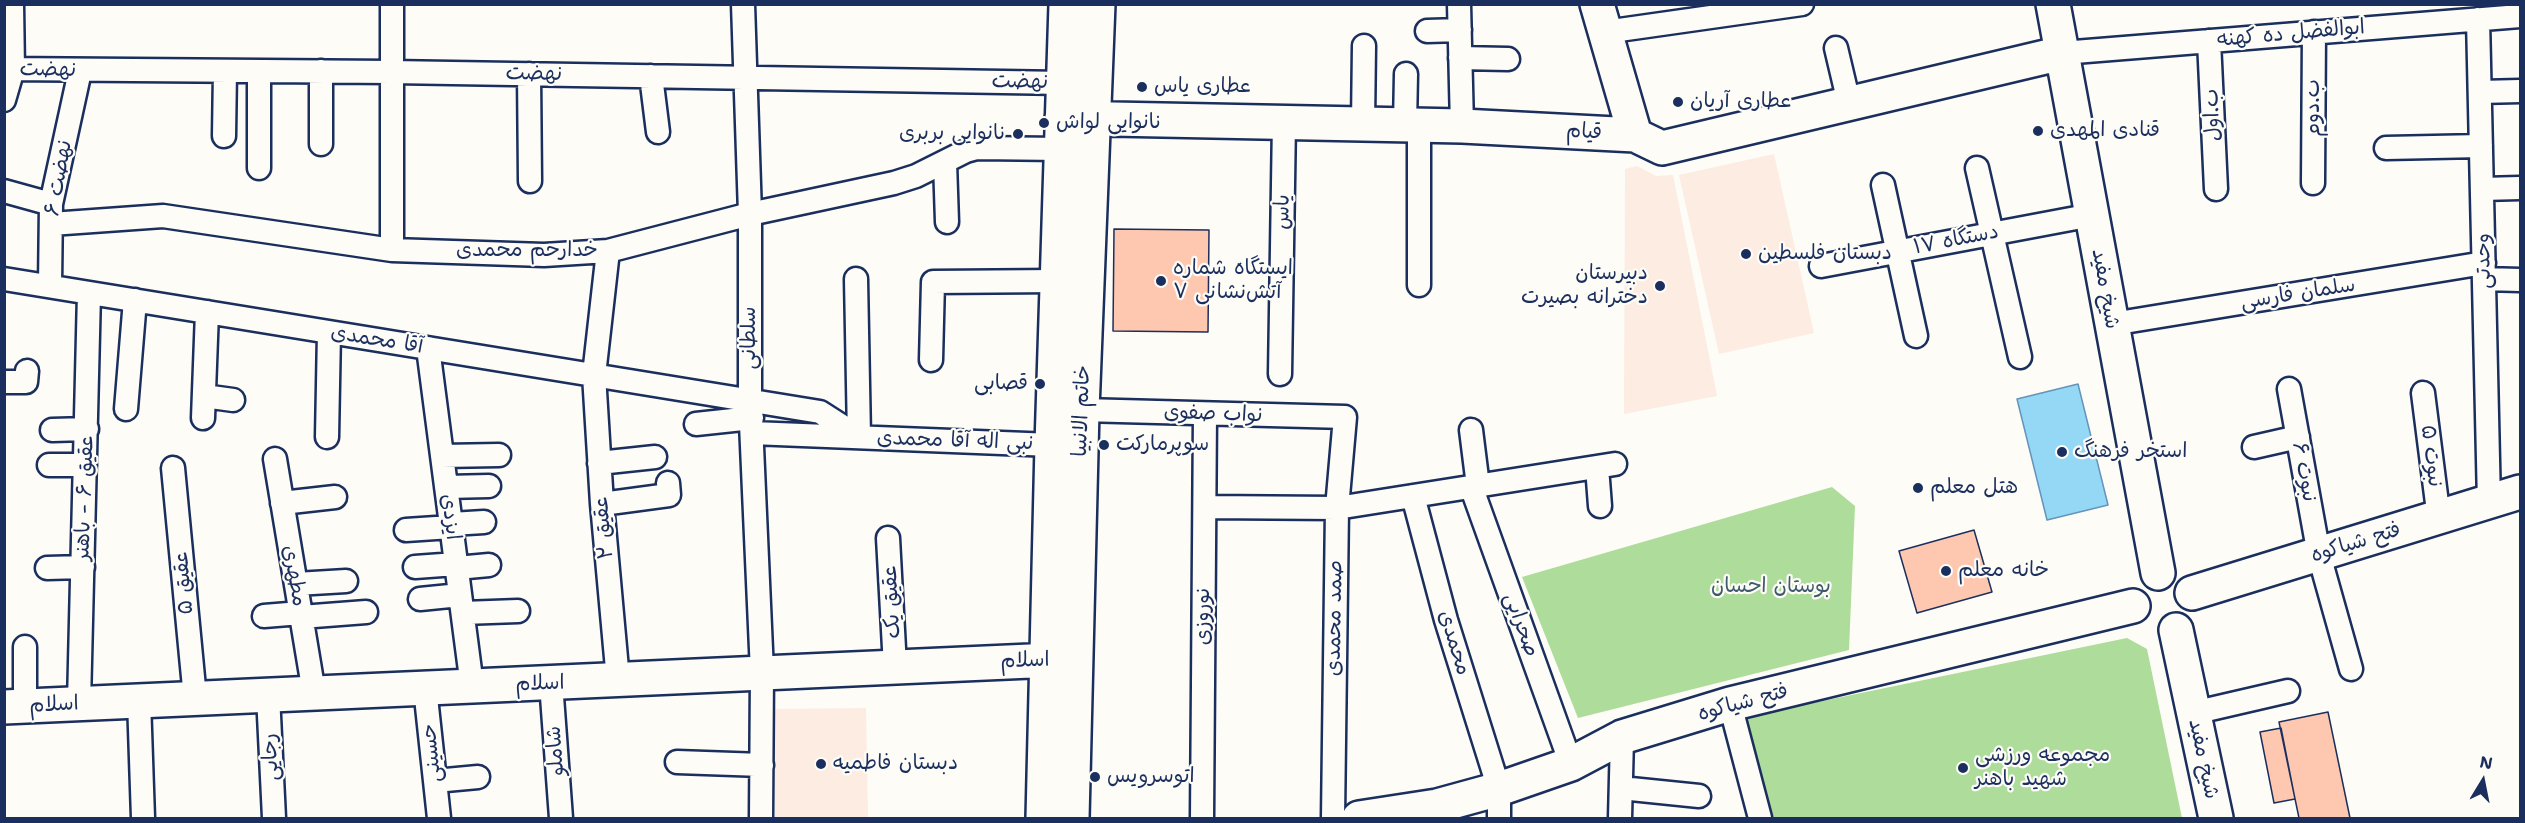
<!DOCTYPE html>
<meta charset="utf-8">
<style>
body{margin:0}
#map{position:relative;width:2525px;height:823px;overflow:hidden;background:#fdfcf7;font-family:"Shantell Sans",sans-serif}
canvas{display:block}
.frame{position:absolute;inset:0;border:6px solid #1b2f5e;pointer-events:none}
.north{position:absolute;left:2453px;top:751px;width:60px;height:60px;-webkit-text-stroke:4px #fdfcf7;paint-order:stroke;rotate:10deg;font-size:16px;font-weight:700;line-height:24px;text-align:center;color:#1b2f5e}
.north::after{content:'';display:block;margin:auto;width:21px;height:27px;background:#1b2f5e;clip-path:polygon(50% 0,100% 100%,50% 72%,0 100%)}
</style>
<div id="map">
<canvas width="2525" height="823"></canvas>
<div class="frame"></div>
<div class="north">N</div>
</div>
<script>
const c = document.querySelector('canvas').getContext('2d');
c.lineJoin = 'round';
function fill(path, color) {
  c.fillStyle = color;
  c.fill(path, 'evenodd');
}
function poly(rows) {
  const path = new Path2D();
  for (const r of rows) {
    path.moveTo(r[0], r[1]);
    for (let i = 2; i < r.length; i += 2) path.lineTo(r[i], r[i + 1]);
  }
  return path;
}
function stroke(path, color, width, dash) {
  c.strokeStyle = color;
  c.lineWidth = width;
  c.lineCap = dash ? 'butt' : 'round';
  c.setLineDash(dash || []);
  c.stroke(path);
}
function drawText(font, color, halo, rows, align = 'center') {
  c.font = font + ' "Shantell Sans","Playpen Sans Arabic",sans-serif';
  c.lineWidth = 4.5;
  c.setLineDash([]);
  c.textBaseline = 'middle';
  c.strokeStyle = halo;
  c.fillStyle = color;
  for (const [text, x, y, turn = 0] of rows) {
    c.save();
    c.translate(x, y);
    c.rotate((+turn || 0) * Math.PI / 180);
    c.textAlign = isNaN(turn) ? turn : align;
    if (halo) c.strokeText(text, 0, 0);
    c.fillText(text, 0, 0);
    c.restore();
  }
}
const built = poly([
 [1774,154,1814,333,1719,354,1679,175],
 [1637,166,1656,176,1673,175,1717,396,1624,414,1625,169],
 [866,708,868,818,775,818,774,709]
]);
const green = poly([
 [1832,487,1855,506,1849,650,1578,718,1522,577],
 [2127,638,2147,649,2182,818,1769,818,1740,718]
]);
const water = poly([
 [2078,384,2108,505,2047,520,2017,399,2078,384]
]);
const building = poly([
 [1114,229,1209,230,1208,332,1113,331,1114,229],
 [1974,530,1992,592,1917,613,1899,551,1974,530],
 [2328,712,2350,818,2299,818,2279,722,2328,712],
 [2281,728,2295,799,2274,803,2260,732,2281,728]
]);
const street = poly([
 [392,4,392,250],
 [743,4,750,214,750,401,762,672,761,818],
 [1459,4,1462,126],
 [2478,19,2489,503],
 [1427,31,1460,30],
 [1605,32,1802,4],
 [2209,41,2216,189],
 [1836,48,1849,103],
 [2062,53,2520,16],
 [1460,58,1508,59],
 [4,69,391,72,1064,83],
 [259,71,259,168],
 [321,71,321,144],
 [529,74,530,181],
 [651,76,658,132],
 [2480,92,2520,91],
 [4,100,13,69,12,4],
 [1363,123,1364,46],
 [1405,125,1406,74],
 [224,136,225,71],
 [2386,148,2481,146],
 [945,162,947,222],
 [1977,168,2020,357],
 [2313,183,2314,32],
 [1883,185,1916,336],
 [2482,189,2520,188],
 [4,191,51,204],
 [51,224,163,216,392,250,544,255,608,251,750,214,894,183,916,176,966,151,977,148,1061,149],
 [608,251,594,375,602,504,618,680],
 [1821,266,2092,215],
 [4,279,820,412,859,437],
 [856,279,859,437],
 [2484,279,2520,280],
 [1419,285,1419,125],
 [50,286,51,204,80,71],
 [2112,324,2484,263],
 [428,348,472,686],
 [931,360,933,282,1057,281],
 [1280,374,1284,121],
 [4,382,26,382,27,371],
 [2289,389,2319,555,2351,669],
 [2423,393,2439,519],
 [204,396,233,400],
 [126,409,135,300],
 [1082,410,1345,417,1337,508,1333,818],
 [203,418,207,312],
 [696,424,752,418],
 [52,430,87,429],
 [1471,430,1478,486],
 [752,433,1052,445],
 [327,437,329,332],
 [2254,447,2298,437],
 [442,456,499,455],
 [275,459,314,693],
 [599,463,655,457],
 [49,465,85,465],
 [1597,467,1600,506],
 [173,468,195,698],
 [1471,486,1571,764],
 [446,487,489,486],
 [1413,496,1446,620,1499,789,1499,818],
 [282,503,335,497],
 [602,504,669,495,668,483],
 [1205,507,1337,508,1615,464],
 [451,524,484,522],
 [406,530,451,527],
 [888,538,895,667],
 [415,567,456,564],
 [47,568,83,567],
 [457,568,489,565],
 [296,584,346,581],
 [420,599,460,595],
 [463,613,518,611],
 [264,616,301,613],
 [301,617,366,612],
 [25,647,25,706],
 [551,683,561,818],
 [425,688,439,818],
 [268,695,274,818],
 [139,700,143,818],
 [79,703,89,293],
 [1730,704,1760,818],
 [2193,713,2288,691],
 [677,762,762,765],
 [435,781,478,777],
 [1621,788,1699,796],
 [1202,818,1205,414],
 [1620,818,1622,737]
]);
const secondary = poly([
 [1597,4,1635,135],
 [2053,4,2158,573],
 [1062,118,1462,126,1635,135,1662,148,2062,53],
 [2192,593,2520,492],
 [2176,630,2216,818],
 [4,707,1075,659],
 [1043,818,1052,445,1066,4],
 [1072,818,1082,410,1098,4],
 [1359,818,1437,806,1499,789,1571,764,1622,737,1730,704,2133,606]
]);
const markers = [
 [1142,87,6,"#1b2f5e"],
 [1678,102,6,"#1b2f5e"],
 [1044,123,6,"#1b2f5e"],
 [2038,131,6,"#1b2f5e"],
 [1018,134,6,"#1b2f5e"],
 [1746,254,6,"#1b2f5e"],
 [1161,281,6,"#1b2f5e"],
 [1660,286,6,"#1b2f5e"],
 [1040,384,6,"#1b2f5e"],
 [1104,445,6,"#1b2f5e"],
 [2062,452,6,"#1b2f5e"],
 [1918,488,6,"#1b2f5e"],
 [1946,571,6,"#1b2f5e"],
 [821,764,6,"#1b2f5e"],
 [1963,768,6,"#1b2f5e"],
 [1095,777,6,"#1b2f5e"]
];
const streetNames = [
 ["ابوالفضل ده کهنه",2291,34,-5],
 ["نهضت",48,70,1],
 ["نهضت",534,74,1],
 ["نهضت",1020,82,1],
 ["ب.دوم",2314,108,-90],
 ["ب.اول",2213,115,-93],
 ["قیام",1584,132,3],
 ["نهضت ۶",59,178,-80],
 ["یاس",1283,212,-89],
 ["۱۷ دستگاه",1956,240,-11],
 ["خدارحم محمدی",527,251],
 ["وحدتی",2484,261,-91],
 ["شیخ مفید",2105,289,80],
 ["سلمان فارسی",2298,294,-9],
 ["سلطانی",750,338,-90],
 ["آقا محمدی",377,340,9],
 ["خاتم الانبیا",1082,411,-88],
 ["نواب صفوی",1213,414,2],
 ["نبی اله آقا محمدی",955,441,2],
 ["نبوت ۵",2431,456,83],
 ["نبوت ۶",2304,472,80],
 ["عقیق ۶ - باهنر",85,498,-88],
 ["ایزدی",450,517,83],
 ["عقیق ۲",604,528,-95],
 ["فتح شیاکوه",2356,543,-17],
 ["مطهری",294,576,80],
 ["عقیق ۵",184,583,-95],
 ["عقیق یک",892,602,-93],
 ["نوروزی",1204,616,-90],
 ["صمد محمدی",1335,618,-89],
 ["صحرایی",1521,625,70],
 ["محمدی",1454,643,73],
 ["اسلام",1025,661,-2],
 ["اسلام",540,684,-2],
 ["فتح شیاکوه",1743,703,-15],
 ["اسلام",54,705,-3],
 ["شاملو",556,751,-94],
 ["حسینی",432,753,-96],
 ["رجایی",271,757,-93],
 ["شیخ مفید",2203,759,78]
];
const poiNames = [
 ["عطاری یاس",1154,87],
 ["عطاری آریان",1690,102],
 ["نانوایی لواش",1056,123],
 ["قنادی المهدی",2050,131],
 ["نانوایی بربری",1006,134,"right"],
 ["دبستان فلسطین",1758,254],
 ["ایستگاه شماره",1173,269],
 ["۷ آتش‌نشانی",1173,293],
 ["دبیرستان",1648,274,"right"],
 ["دخترانه بصیرت",1648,298,"right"],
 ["قصابی",1028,384,"right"],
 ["سوپرمارکت",1116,445],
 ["استخر فرهنگ",2074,452],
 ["هتل معلم",1930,488],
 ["خانه معلم",1958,571],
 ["مجموعه ورزشی",1975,756],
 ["شهید باهنر",1975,780],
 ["دبستان فاطمیه",833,764],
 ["اتوسرویس",1107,777]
];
const parkNames = [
 ["بوستان احسان",1771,587]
];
fill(built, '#fdece2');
fill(green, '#aedc9b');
fill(water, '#94d8f6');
stroke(water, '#6494b9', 1.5);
fill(building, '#fec7b0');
stroke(building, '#1b2f5e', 1.5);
stroke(street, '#1b2f5e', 27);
stroke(secondary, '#1b2f5e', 38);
stroke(street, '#fdfcf7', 22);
stroke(secondary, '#fdfcf7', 33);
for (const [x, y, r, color] of markers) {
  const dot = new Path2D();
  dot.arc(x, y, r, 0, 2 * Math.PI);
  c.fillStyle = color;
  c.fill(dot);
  stroke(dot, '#fdfcf7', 2);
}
drawText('21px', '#1b2f5e', '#fdfcf7', streetNames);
drawText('21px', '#1b2f5e', '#fdfcf7', poiNames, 'left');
drawText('21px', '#405a6d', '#fdfcf7', parkNames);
</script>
